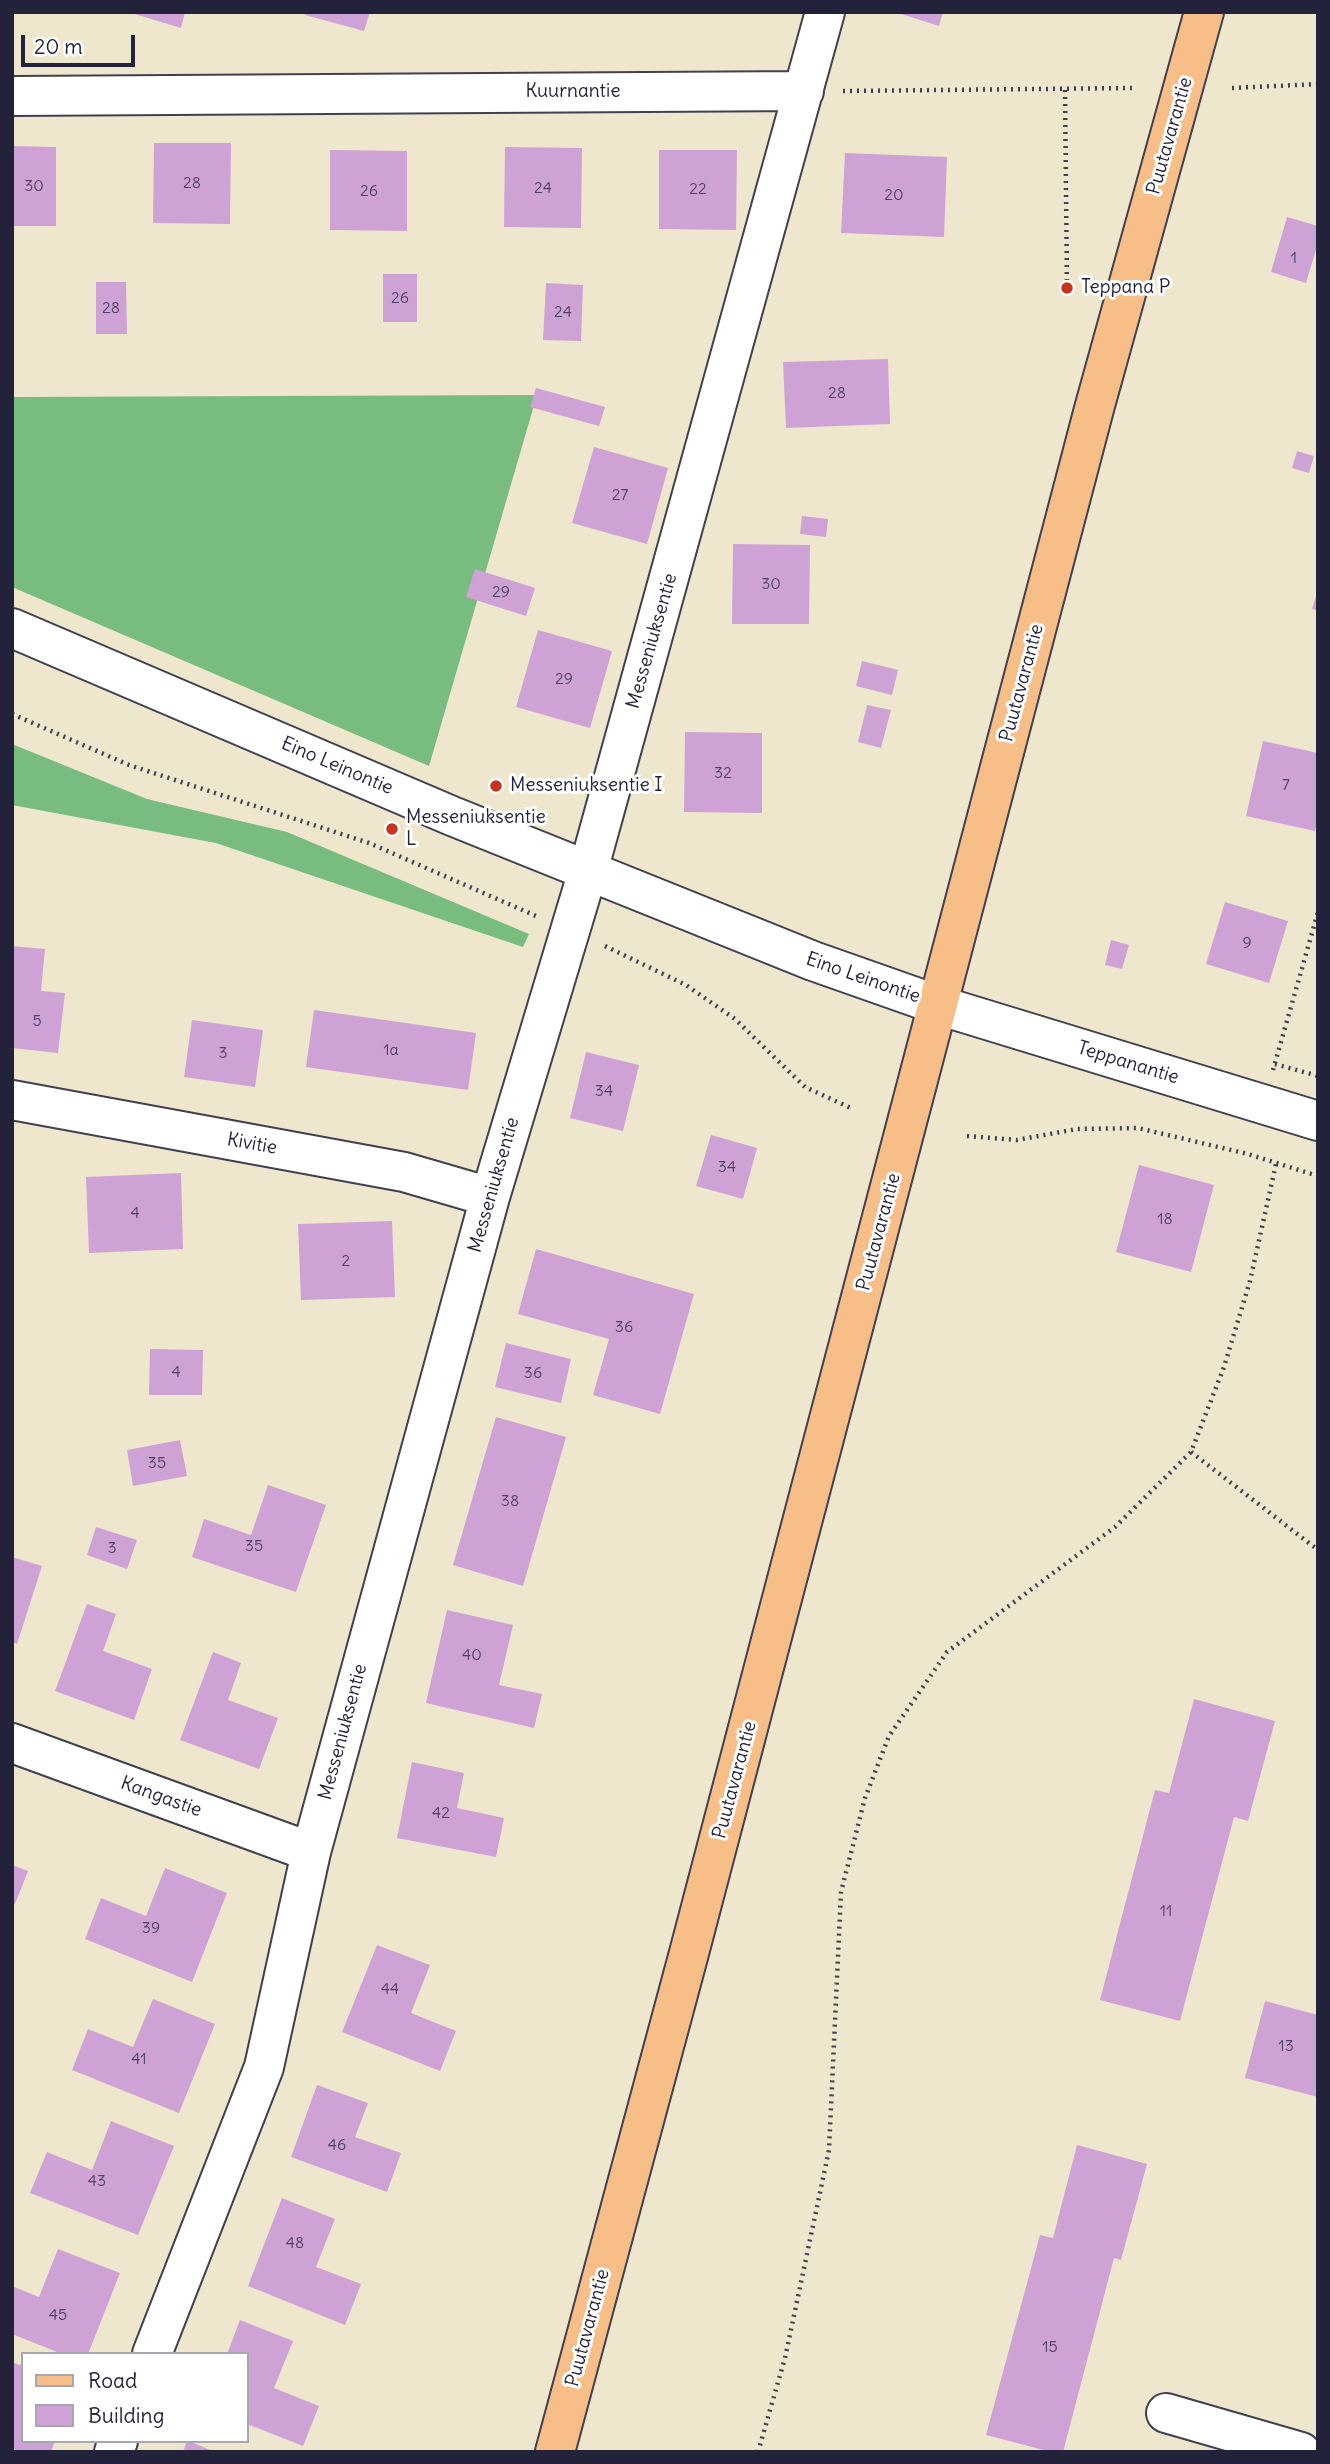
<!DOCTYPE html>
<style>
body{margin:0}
#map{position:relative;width:1330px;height:2464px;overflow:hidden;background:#efe7cd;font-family:Delius,sans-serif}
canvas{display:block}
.frame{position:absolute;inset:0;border:14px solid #22223b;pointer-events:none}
.legend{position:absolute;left:21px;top:2352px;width:228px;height:91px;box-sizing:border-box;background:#fff;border:2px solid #a7a7b1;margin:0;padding:9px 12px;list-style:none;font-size:21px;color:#22223b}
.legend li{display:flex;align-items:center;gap:14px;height:35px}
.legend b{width:35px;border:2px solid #a7a7b1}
.scale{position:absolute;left:21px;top:35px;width:114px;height:32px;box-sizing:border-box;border:4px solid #22223b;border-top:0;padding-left:9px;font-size:21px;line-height:24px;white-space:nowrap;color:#22223b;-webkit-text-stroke:5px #fff;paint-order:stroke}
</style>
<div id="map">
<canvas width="1330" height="2464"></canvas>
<div class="frame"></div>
<ul class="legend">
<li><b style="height:9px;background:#f7be88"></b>Road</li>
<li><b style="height:19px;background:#cfa2d6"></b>Building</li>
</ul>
<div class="scale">20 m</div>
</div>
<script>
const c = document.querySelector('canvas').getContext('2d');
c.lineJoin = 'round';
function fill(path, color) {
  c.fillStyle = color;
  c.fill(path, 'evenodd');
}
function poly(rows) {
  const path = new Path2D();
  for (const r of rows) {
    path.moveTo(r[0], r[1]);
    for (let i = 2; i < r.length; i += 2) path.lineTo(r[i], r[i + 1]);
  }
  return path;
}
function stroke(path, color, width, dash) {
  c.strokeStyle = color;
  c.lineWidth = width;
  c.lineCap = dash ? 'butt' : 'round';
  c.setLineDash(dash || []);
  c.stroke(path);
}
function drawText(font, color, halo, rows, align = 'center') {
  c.font = font + ' Delius,sans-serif';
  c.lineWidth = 6;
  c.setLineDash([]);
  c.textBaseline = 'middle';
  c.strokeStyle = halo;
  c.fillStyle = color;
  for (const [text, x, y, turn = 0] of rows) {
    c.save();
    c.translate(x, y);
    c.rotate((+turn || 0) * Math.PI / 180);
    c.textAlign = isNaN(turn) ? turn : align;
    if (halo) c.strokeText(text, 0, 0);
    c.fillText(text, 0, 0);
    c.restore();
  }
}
const forest = poly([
 [537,395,429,766,12,587,12,397],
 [12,744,147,799,287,832,529,934,523,947,216,843,12,805]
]);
const building = poly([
 [128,12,185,12,181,28],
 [306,12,370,12,364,31,305,15],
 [895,12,943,12,939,26],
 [154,143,231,143,230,224,153,223],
 [12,146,56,147,56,226,12,226],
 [505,147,582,148,581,228,504,227],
 [330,150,407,151,407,231,330,230],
 [659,150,737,150,736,230,659,229],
 [845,153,947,157,944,237,841,233],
 [1287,217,1318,226,1318,243,1306,283,1271,272],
 [383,274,417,274,417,322,383,322],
 [96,282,126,282,127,334,96,334],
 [546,283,583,285,581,341,543,340],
 [888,359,890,424,786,428,783,362],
 [536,388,605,407,599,426,530,407],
 [594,447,668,468,647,544,572,523],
 [1297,451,1314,456,1309,473,1292,468],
 [802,516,828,519,826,537,800,534],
 [733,544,810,545,809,624,732,624],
 [475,569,535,588,526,616,466,597],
 [1317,593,1318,593,1318,611,1312,609],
 [538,630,612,651,590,728,516,707],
 [862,661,898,670,892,695,856,686],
 [867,705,891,710,881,748,858,742],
 [685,732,762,733,762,813,684,812],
 [1263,741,1318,753,1318,818,1315,831,1246,816],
 [1225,902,1288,921,1269,983,1206,964],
 [1111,940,1129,945,1122,969,1105,965],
 [12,946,45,949,41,991,65,993,58,1053,12,1048],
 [314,1010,476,1033,468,1090,306,1067],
 [192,1020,263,1030,255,1087,184,1077],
 [586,1052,639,1065,623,1131,570,1118],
 [711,1135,757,1148,743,1199,696,1186],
 [1139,1165,1214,1185,1191,1272,1116,1252],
 [181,1173,183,1249,89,1253,86,1177],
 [392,1221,395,1297,301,1300,298,1224],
 [536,1249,694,1294,660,1414,593,1395,609,1339,518,1314],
 [506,1343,571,1359,561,1403,495,1387],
 [150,1349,203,1350,202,1395,149,1395],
 [496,1417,566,1437,523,1586,453,1565],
 [180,1440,187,1476,133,1486,127,1450],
 [268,1485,326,1505,296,1592,192,1557,204,1519,251,1535],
 [96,1527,137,1540,127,1569,87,1555],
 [12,1557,42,1566,17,1644,12,1642],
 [87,1604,116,1614,103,1651,152,1669,134,1720,55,1691],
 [447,1610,513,1625,499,1685,542,1694,534,1728,426,1703],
 [213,1652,241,1663,228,1700,278,1718,259,1769,180,1740],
 [1194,1699,1275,1721,1248,1821,1234,1817,1180,2021,1100,2000,1155,1790,1169,1793],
 [412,1762,464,1773,457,1808,504,1818,496,1857,397,1838],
 [12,1865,28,1871,15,1904,12,1903],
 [165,1868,227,1893,192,1982,85,1939,101,1898,146,1916],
 [377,1945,430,1965,411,2013,456,2031,440,2071,342,2032],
 [153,1999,215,2024,179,2113,72,2070,88,2029,133,2047],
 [1265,2001,1318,2015,1318,2097,1245,2078],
 [317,2085,368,2103,355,2137,401,2153,387,2192,291,2157],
 [111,2121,174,2146,138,2235,30,2193,47,2152,92,2170],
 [1077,2145,1147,2164,1121,2260,1114,2258,1063,2452,1051,2452,986,2435,1040,2235,1053,2238],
 [282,2198,335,2219,316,2267,361,2284,345,2325,248,2286],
 [58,2249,120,2273,88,2354,62,2354,12,2334,12,2286,39,2297],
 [240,2320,293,2341,274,2388,319,2406,303,2446,247,2424,247,2354,227,2354],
 [14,2363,23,2366,23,2441,55,2441,51,2452,12,2452,12,2368],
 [187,2441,189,2441,215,2452,183,2452]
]);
const path = poly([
 [1232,88,1318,84],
 [1065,90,1067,288],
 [843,91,1133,88],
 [12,714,129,765,369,843,536,916],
 [605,946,686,985,735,1019,805,1087,853,1109],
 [1275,1064,1318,1076],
 [1273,1070,1318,912],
 [967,1136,1017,1140,1077,1129,1138,1128,1248,1154,1318,1176],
 [1191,1452,1318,1550],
 [758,2452,785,2358,829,2150,841,1892,865,1798,889,1736,947,1652,1115,1527,1191,1452,1224,1367,1250,1281,1276,1164]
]);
const minor = poly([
 [12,96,804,91],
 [12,628,452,816,813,961,938,1005,1318,1121],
 [12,1100,404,1172,490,1197],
 [12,1743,311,1852],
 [152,2354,264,2067,311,1852,490,1197,588,871,825,12],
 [1166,2413,1301,2452],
 [114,2452,118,2441]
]);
const major = poly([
 [555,2452,689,1953,1094,409,1204,12]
]);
const markers = [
 [1067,288,7,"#c8321e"],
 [496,786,7,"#c8321e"],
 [392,829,7,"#c8321e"]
];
const numberNames = [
 ["28",192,183],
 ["30",34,186],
 ["24",543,188],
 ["22",698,189],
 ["26",369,191],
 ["20",894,195],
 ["1",1294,258],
 ["26",400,298],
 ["28",111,308],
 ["24",563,312],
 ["28",837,393],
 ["27",620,495],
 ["30",771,584],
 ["29",501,592],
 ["29",564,679],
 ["32",723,773],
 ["7",1286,785],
 ["9",1247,943],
 ["5",37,1021],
 ["1a",391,1050],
 ["3",223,1053],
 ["34",604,1091],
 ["34",727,1167],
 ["4",135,1213],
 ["18",1165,1219],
 ["2",346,1261],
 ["36",624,1327],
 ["4",176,1372],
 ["36",533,1373],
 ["35",157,1463],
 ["38",510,1501],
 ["35",254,1546],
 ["3",112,1548],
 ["40",472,1655],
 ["42",441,1813],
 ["11",1166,1911],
 ["39",151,1928],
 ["44",390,1989],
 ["13",1286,2046],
 ["41",139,2059],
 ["46",337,2145],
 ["43",97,2181],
 ["48",295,2243],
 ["45",58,2315],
 ["15",1050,2347]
];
const streetNames = [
 ["Kuurnantie",573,92],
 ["Puutavarantie",1170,136,-74],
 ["Messeniuksentie",652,641,-74],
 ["Puutavarantie",1022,683,-75],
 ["Eino Leinontie",337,766,23],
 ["Eino Leinontie",863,978,19],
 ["Teppanantie",1128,1063,17],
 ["Kivitie",252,1144,10],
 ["Messeniuksentie",494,1185,-74],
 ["Puutavarantie",879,1232,-75],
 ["Messeniuksentie",343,1732,-75],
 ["Puutavarantie",735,1780,-75],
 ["Kangastie",161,1797,20],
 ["Puutavarantie",588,2328,-75]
];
const poiNames = [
 ["Teppana P",1081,288],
 ["Messeniuksentie I",510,786],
 ["Messeniuksentie",406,818],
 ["L",406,840]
];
fill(forest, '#78bc7f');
fill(building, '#cfa2d6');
stroke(minor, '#414051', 42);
stroke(major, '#414051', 42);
stroke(path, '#414051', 4.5, [2, 5]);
stroke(minor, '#fff', 38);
stroke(major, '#f7be88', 38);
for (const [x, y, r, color] of markers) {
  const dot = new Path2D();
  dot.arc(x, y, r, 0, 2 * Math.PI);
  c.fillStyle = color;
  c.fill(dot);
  stroke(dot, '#fff', 2.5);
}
drawText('16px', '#4d4262', null, numberNames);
drawText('19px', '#22223b', '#fff', streetNames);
drawText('19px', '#22223b', '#fff', poiNames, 'left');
</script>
